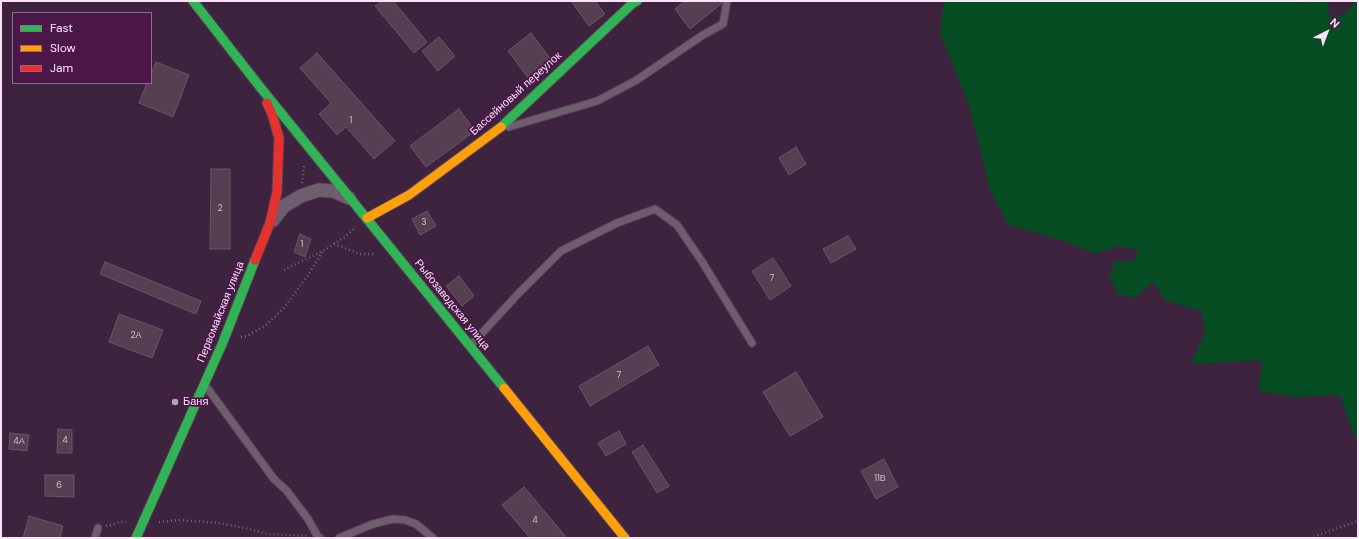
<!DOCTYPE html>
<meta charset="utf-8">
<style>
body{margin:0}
#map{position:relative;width:1359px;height:539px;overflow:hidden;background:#3e233e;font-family:"DM Sans",sans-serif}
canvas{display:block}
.frame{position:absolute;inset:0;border:2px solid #fde3fa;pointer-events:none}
.legend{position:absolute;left:12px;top:12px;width:140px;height:72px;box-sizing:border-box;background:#4a1748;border:1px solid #92698f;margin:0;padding:5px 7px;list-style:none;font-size:12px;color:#fde3fa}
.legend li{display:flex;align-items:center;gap:8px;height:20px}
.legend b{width:20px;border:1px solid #92698f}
.north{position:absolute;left:1307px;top:12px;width:40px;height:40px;-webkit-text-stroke:3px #4a1748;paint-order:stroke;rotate:42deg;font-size:11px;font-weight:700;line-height:16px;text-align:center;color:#fde3fa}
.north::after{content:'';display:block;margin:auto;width:14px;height:18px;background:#fde3fa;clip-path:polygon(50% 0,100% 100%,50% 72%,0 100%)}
</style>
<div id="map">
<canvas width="1359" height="539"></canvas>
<div class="frame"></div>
<ul class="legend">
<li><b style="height:5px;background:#30b455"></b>Fast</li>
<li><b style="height:5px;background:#ff9f0a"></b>Slow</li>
<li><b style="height:5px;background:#e5322d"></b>Jam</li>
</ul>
<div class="north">N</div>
</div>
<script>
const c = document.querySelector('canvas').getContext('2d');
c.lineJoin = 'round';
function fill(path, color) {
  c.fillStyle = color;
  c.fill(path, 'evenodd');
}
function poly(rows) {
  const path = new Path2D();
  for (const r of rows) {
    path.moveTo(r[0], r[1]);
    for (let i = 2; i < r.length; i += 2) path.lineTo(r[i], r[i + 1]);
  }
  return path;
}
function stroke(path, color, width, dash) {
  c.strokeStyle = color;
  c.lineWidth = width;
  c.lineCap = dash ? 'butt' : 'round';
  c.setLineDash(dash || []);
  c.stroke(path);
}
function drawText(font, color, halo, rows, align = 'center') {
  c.font = font + ' "DM Sans",sans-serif';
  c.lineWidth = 3.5;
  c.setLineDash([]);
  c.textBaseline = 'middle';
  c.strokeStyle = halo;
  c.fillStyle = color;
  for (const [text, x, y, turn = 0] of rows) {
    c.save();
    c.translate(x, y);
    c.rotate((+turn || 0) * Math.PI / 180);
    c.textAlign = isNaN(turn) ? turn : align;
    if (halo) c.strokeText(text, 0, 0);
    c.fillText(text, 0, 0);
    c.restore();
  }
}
const water = poly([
 [944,1,1303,1,1303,4,1309,1,1329,1,1327,9,1328,13,1332,17,1342,15,1349,10,1356,1,1358,1,1358,441,1352,430,1340,395,1296,397,1259,391,1262,360,1191,364,1205,332,1201,311,1166,301,1153,282,1135,298,1118,294,1110,277,1114,262,1136,260,1137,250,1118,246,1096,254,1062,240,1008,225,990,190,969,105,940,33]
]);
const building = poly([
 [382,1,393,1,427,42,414,53,375,6,382,1],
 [571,1,595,1,605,14,589,26,571,1],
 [685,1,722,1,721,4,690,29,675,9,685,1],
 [531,33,552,61,529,79,508,51,531,33],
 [439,37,455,56,438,71,422,51,439,37],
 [317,53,395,141,374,159,346,127,337,135,319,114,331,103,300,68,317,53],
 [156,62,189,75,173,117,139,103,147,83,151,83,151,74,156,62],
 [459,109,475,131,426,167,410,146,459,109],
 [796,147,806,164,789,175,779,158,796,147],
 [211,169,230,169,230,249,210,249,211,169],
 [427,211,436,226,420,235,412,219,427,211],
 [300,234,311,239,305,257,294,252,300,234],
 [848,236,856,249,831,263,823,249,848,236],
 [773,258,791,286,770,300,752,271,773,258],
 [105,262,201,301,196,314,100,274,105,262],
 [459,276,474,296,462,306,446,286,459,276],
 [119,314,163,330,152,358,109,342,119,314],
 [648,346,659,365,590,406,579,386,648,346],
 [796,372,823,417,790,436,763,392,796,372],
 [58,429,72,430,72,453,57,453,58,429],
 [619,431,626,444,606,456,598,443,619,431],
 [10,433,29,435,27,451,9,449,10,433],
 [643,445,669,486,657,493,632,452,643,445],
 [884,459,898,487,876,499,861,471,884,459],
 [45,475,74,475,74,497,45,496,45,475],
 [524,487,567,538,530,538,502,505,524,487],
 [29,516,63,526,60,538,23,538,29,516]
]);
const path = poly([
 [302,183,304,166],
 [334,244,360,254,375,254],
 [284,270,323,251,345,237,356,227],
 [241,337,247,336,265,326,284,308,308,275,323,251],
 [159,522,179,520,218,523,245,528,267,534,307,536],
 [106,526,121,522,126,522],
 [1310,538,1358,521]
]);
const lane = poly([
 [509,127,597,101,635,81,703,35,723,24,727,1],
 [471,345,517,295,561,251,617,223,655,209,677,225,701,260,752,343],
 [205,385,274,479,287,491,308,519,318,537,320,538],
 [95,538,98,528],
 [339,538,373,524,393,519,405,520,416,524,433,538]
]);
const street = poly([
 [273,220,284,206,301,196,319,190,334,191,349,198]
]);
const fast = poly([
 [193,1,260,87,504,388],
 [501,127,633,3,637,1],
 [136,538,223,342,255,260]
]);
const slow = poly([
 [367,218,409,195,501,127],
 [504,388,625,538]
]);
const jam = poly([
 [255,260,270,223,277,192,279,138,272,114,267,103]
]);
const markers = [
 [175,402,4,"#baa0b8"]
];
const numberNames = [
 ["1",351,121],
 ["2",220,209],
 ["3",424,223],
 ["1",302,245],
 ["7",772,279],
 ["2А",136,336],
 ["7",619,376],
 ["4",65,441],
 ["4А",19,442],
 ["11В",880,479],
 ["6",59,486],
 ["4",535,521]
];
const streetNames = [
 ["Бассейновый переулок",516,94,-42],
 ["Рыбозаводская улица",452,305,51],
 ["Первомайская улица",221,312,-68]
];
const poiNames = [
 ["Баня",183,402]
];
fill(water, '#064c22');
fill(building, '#583e52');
stroke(building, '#6e5367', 1);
stroke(lane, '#574156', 9);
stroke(street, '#574156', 15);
stroke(fast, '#574156', 11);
stroke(slow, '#574156', 11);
stroke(jam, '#574156', 11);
stroke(path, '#776476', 2.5, [1, 3]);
stroke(lane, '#705c6f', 7);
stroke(street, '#705c6f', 13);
stroke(fast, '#30b455', 9);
stroke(slow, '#ff9f0a', 9);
stroke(jam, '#e5322d', 9);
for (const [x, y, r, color] of markers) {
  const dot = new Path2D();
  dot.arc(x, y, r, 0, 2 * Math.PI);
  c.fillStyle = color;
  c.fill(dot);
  stroke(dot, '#4a1748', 1.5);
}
drawText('9px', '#d4bad0', null, numberNames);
drawText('11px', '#fde3fa', '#4a1748', streetNames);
drawText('11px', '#fde3fa', '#4a1748', poiNames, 'left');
</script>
